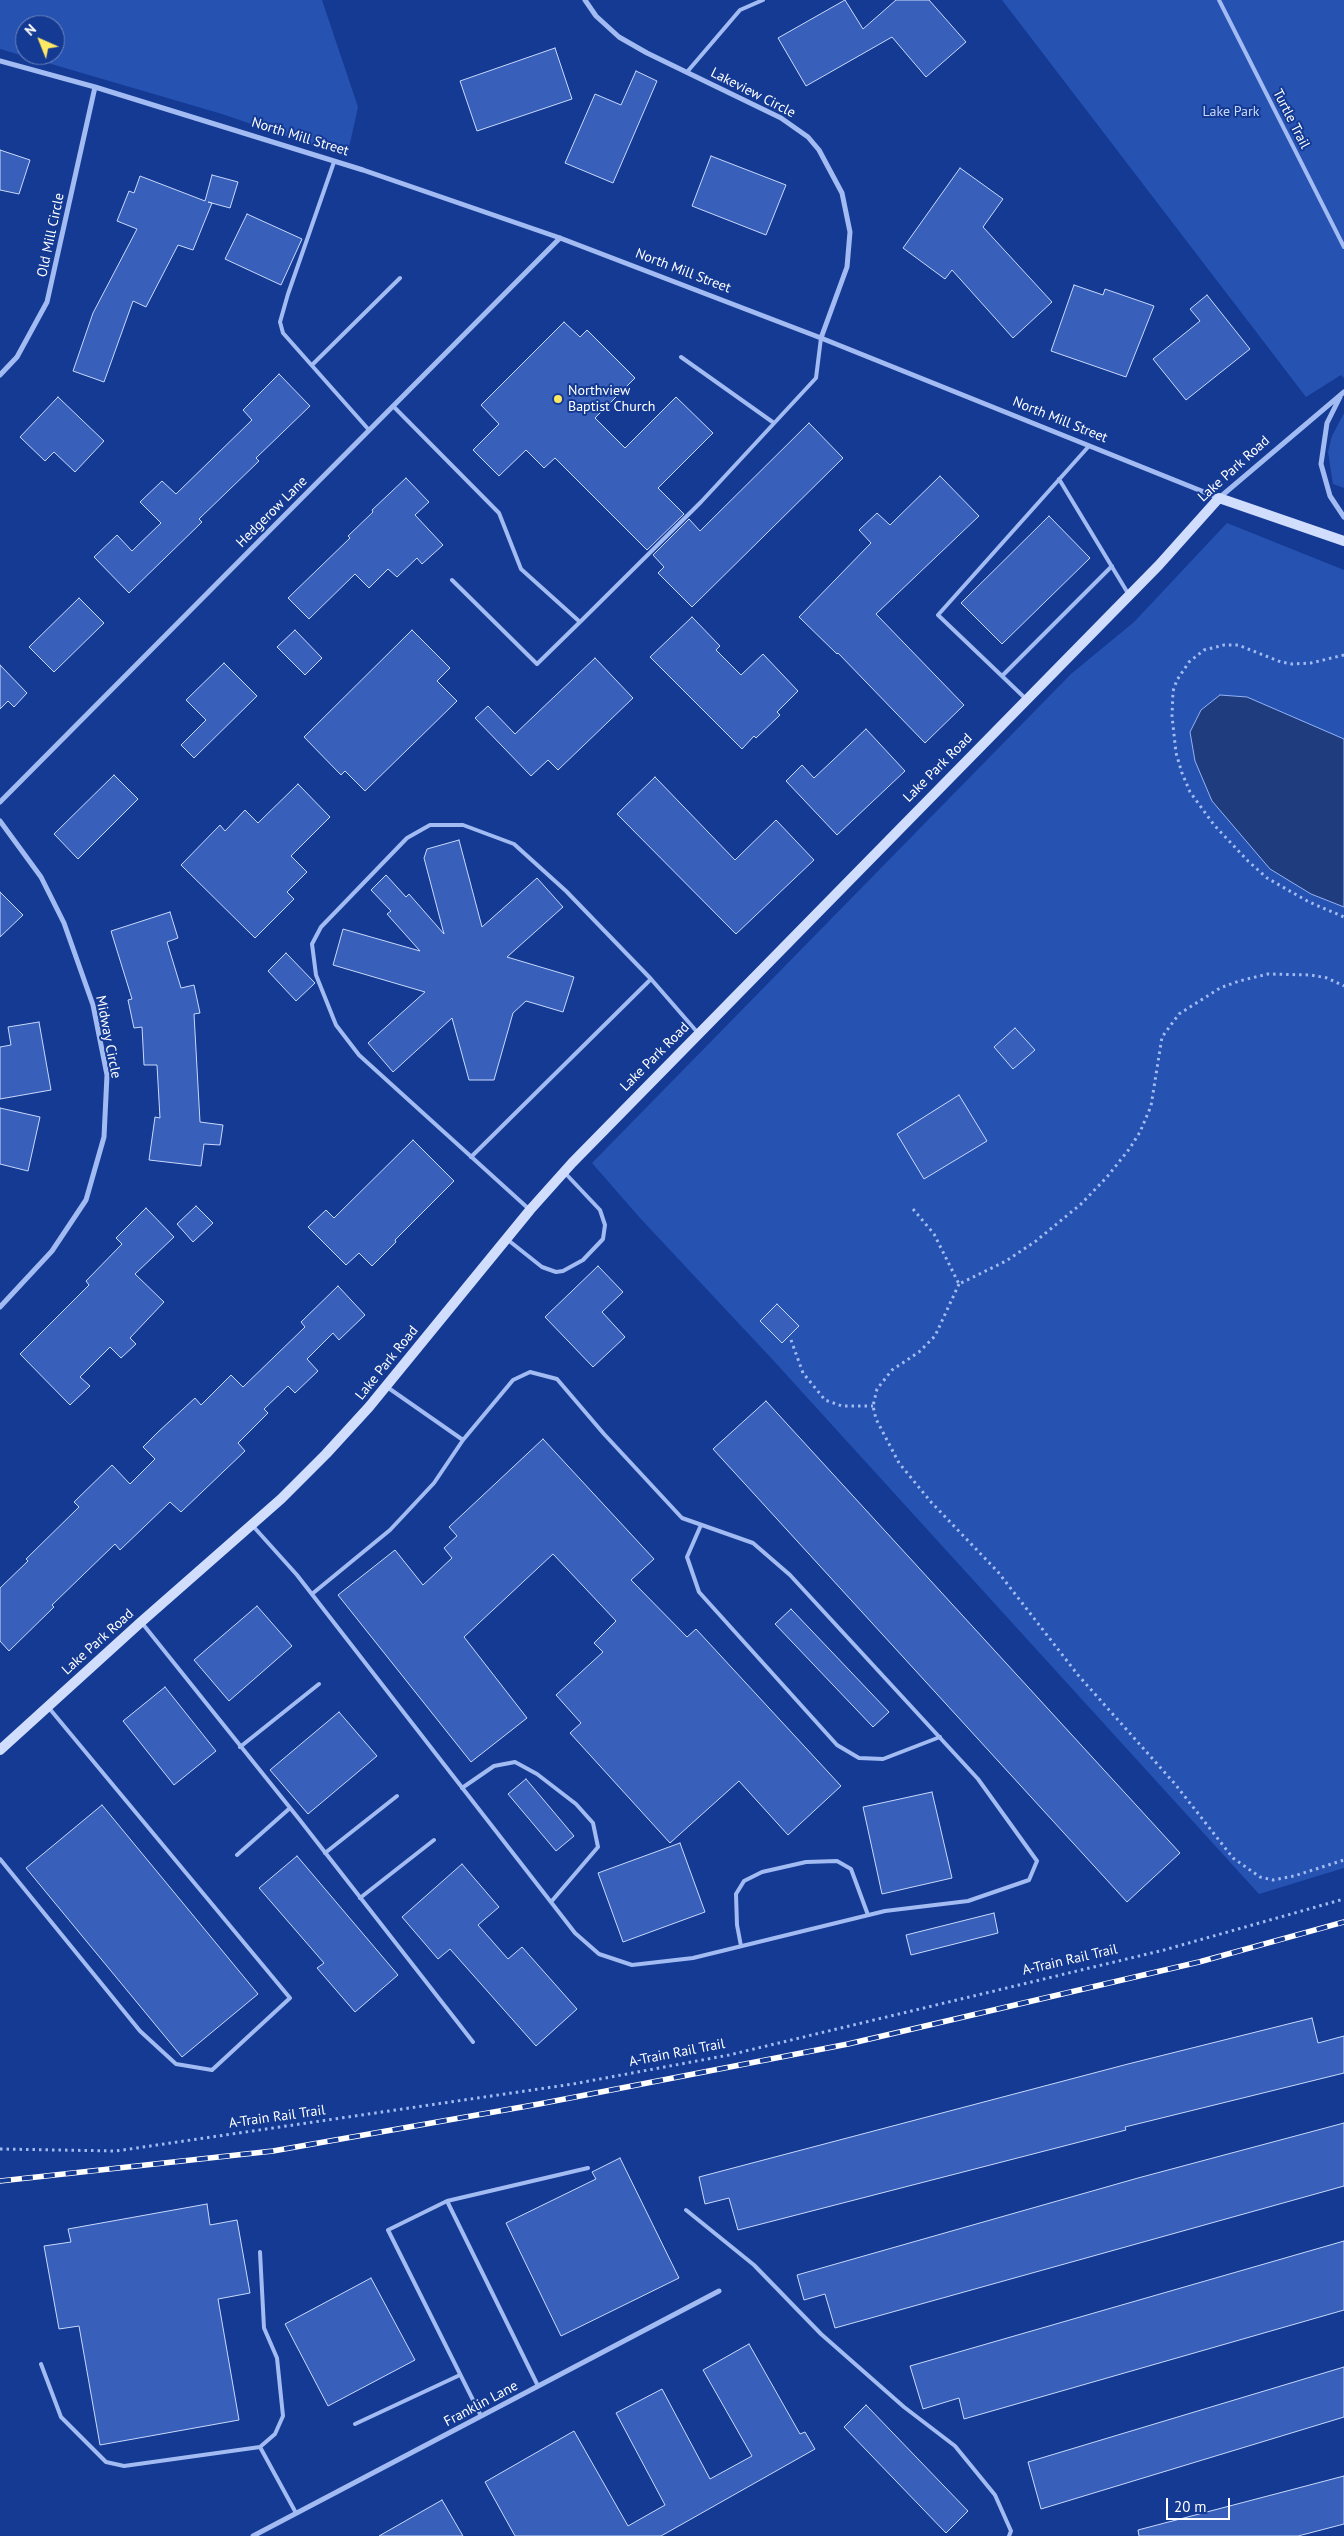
<!DOCTYPE html>
<style>
body{margin:0}
#map{position:relative;width:1344px;height:2536px;overflow:hidden;background:#143a93;font-family:"PT Sans",sans-serif}
canvas{display:block}
.north{position:absolute;left:15px;top:15px;width:50px;height:50px;box-sizing:border-box;background:#143a93;border:1px solid #7289be;border-radius:50%;rotate:316deg;font-size:14px;font-weight:700;line-height:20px;text-align:center;color:#fff}
.north::after{content:'';display:block;margin:auto;width:18px;height:22px;background:#ffe863;clip-path:polygon(50% 0,100% 100%,50% 72%,0 100%)}
.scale{position:absolute;left:1166px;top:2498px;width:64px;height:22px;box-sizing:border-box;border:2px solid #fff;border-top:0;padding-left:6px;font-size:15px;line-height:18px;white-space:nowrap;color:#fff;-webkit-text-stroke:4px #143a93;paint-order:stroke}
</style>
<div id="map">
<canvas width="1344" height="2536"></canvas>
<div class="north">N</div>
<div class="scale">20 m</div>
</div>
<script>
const c = document.querySelector('canvas').getContext('2d');
c.lineJoin = 'round';
function fill(path, color) {
  c.fillStyle = color;
  c.fill(path, 'evenodd');
}
function poly(rows) {
  const path = new Path2D();
  for (const r of rows) {
    path.moveTo(r[0], r[1]);
    for (let i = 2; i < r.length; i += 2) path.lineTo(r[i], r[i + 1]);
  }
  return path;
}
function stroke(path, color, width, dash) {
  c.strokeStyle = color;
  c.lineWidth = width;
  c.lineCap = dash ? 'butt' : 'round';
  c.setLineDash(dash || []);
  c.stroke(path);
}
function drawText(font, color, halo, rows, align = 'center') {
  c.font = font + ' "PT Sans",sans-serif';
  c.lineWidth = 4;
  c.setLineDash([]);
  c.textBaseline = 'middle';
  c.strokeStyle = halo;
  c.fillStyle = color;
  for (const [text, x, y, turn = 0] of rows) {
    c.save();
    c.translate(x, y);
    c.rotate((+turn || 0) * Math.PI / 180);
    c.textAlign = isNaN(turn) ? turn : align;
    if (halo) c.strokeText(text, 0, 0);
    c.fillText(text, 0, 0);
    c.restore();
  }
}
const green = poly([
 [0,0,322,0,358,107,347,157,222,114,0,49],
 [25,25,55,25,55,55,25,55],
 [1002,0,1344,0,1344,378,1341,375,1306,397],
 [1344,413,1344,488,1333,484,1328,452,1332,436],
 [1227,523,1344,570,1344,1868,1259,1894,772,1359,640,1218,592,1163,1071,674,1134,622]
]);
const water = poly([
 [1220,695,1247,697,1344,739,1344,907,1311,894,1270,869,1212,801,1195,761,1190,732,1201,710,1220,695]
]);
const building = poly([
 [845,0,863,29,896,0,929,0,966,42,926,77,892,37,806,86,778,38,845,0],
 [555,48,572,99,477,131,460,81,555,48],
 [636,71,657,81,613,183,565,163,595,94,621,105,636,71],
 [0,150,30,160,19,194,0,190,0,150],
 [711,156,786,185,766,235,692,206,711,156],
 [960,168,1003,199,983,227,1052,302,1013,338,952,270,945,279,903,248,960,168],
 [212,175,238,182,230,208,208,202,212,203,193,250,178,245,146,307,133,301,104,382,73,371,93,313,137,229,117,221,129,191,134,193,140,176,205,201,212,175],
 [247,214,302,239,281,285,225,259,247,214],
 [1074,285,1103,295,1105,289,1154,306,1126,377,1051,351,1074,285],
 [1207,295,1250,349,1186,400,1153,359,1200,321,1190,309,1207,295],
 [564,322,580,337,587,330,635,378,595,418,625,448,676,397,713,433,658,488,684,514,647,550,555,458,544,468,526,450,499,476,473,450,499,424,481,405,564,322],
 [279,374,310,406,256,458,259,461,199,519,202,522,129,593,94,557,117,535,132,551,161,523,140,502,162,481,176,494,252,420,243,410,279,374],
 [58,397,104,441,75,472,54,452,45,461,20,437,58,397],
 [809,423,843,458,692,607,658,573,664,567,653,555,689,519,700,531,809,423],
 [940,476,979,516,876,614,964,705,925,743,838,653,837,654,799,617,871,543,859,530,877,513,890,525,940,476],
 [406,478,429,502,415,515,443,545,422,564,417,558,397,577,388,569,369,588,355,574,309,619,288,598,350,538,348,536,373,512,372,510,406,478],
 [1049,516,1090,558,1002,644,961,603,1049,516],
 [79,598,104,623,54,672,29,647,79,598],
 [692,617,720,646,716,650,741,675,763,654,798,691,777,712,780,715,756,738,754,736,742,749,650,657,692,617],
 [295,630,322,658,305,675,277,647,295,630],
 [412,630,450,668,437,681,457,701,365,791,345,771,341,775,304,737,412,630],
 [595,658,633,698,558,770,548,760,531,776,475,718,488,706,515,734,595,658],
 [224,663,257,696,194,758,181,745,206,720,186,700,224,663],
 [0,665,27,693,14,707,8,701,0,709,0,665],
 [866,729,905,771,837,835,786,781,802,765,814,778,866,729],
 [114,775,138,799,78,859,54,834,114,775],
 [655,777,735,860,776,820,814,860,736,934,617,814,655,777],
 [298,784,330,817,291,856,307,872,287,892,294,899,255,938,181,865,220,825,225,831,245,810,258,823,298,784],
 [459,840,482,927,537,878,563,907,507,957,574,977,563,1012,526,1001,513,1013,494,1080,469,1080,452,1018,393,1072,368,1043,425,992,333,965,343,929,420,951,387,914,391,911,371,890,386,875,406,897,409,894,444,934,424,858,427,849,459,840],
 [0,892,23,915,0,937,0,892],
 [170,912,178,938,167,942,181,988,194,985,200,1013,194,1014,200,1122,223,1125,220,1145,204,1144,201,1166,149,1160,155,1117,160,1118,157,1065,144,1065,142,1027,134,1028,128,1000,132,999,111,931,170,912],
 [286,953,315,983,296,1001,268,971,286,953],
 [39,1022,51,1090,0,1099,0,1047,11,1045,8,1027,39,1022],
 [1015,1028,1035,1050,1013,1069,994,1047,1015,1028],
 [959,1095,987,1141,924,1179,897,1134,959,1095],
 [0,1108,40,1117,28,1171,0,1164,0,1108],
 [413,1140,454,1181,395,1240,396,1242,372,1266,359,1253,346,1265,308,1227,326,1210,334,1218,413,1140],
 [196,1206,213,1223,193,1242,177,1224,196,1206],
 [146,1208,174,1237,135,1274,164,1302,130,1338,136,1344,121,1358,110,1347,80,1377,90,1386,70,1405,20,1354,89,1285,86,1281,122,1244,116,1238,146,1208],
 [598,1266,623,1292,602,1312,625,1337,593,1367,545,1317,598,1266],
 [338,1286,365,1315,339,1340,333,1333,307,1359,318,1371,295,1393,288,1386,264,1409,268,1413,238,1443,245,1451,181,1512,170,1502,120,1550,115,1544,52,1605,54,1607,9,1651,0,1641,0,1588,28,1561,26,1559,79,1507,74,1502,112,1465,130,1484,155,1459,143,1447,158,1432,195,1398,201,1405,231,1375,243,1387,305,1327,301,1322,338,1286],
 [777,1304,799,1326,782,1343,760,1321,777,1304],
 [766,1401,1180,1853,1127,1902,713,1449,766,1401],
 [543,1439,654,1559,631,1580,687,1637,696,1629,841,1786,788,1835,739,1781,670,1843,570,1733,581,1723,556,1695,603,1652,594,1643,616,1621,553,1554,464,1637,527,1718,471,1762,338,1595,395,1550,423,1585,452,1558,444,1548,457,1536,449,1527,543,1439],
 [257,1606,292,1646,229,1701,194,1660,257,1606],
 [791,1609,889,1712,873,1727,775,1624,791,1609],
 [165,1687,216,1751,174,1785,123,1721,165,1687],
 [339,1712,377,1756,308,1814,270,1770,339,1712],
 [526,1779,574,1836,556,1851,508,1794,526,1779],
 [932,1792,952,1878,882,1894,863,1807,932,1792],
 [102,1805,258,1994,182,2057,26,1868,102,1805],
 [680,1843,705,1912,623,1942,598,1873,680,1843],
 [297,1856,398,1975,355,2012,317,1968,324,1963,259,1888,297,1856],
 [462,1864,499,1907,478,1925,508,1959,522,1947,577,2009,536,2046,450,1949,438,1959,402,1917,462,1864],
 [994,1913,998,1933,911,1955,906,1935,994,1913],
 [1312,2018,1318,2043,1344,2036,1344,2073,1125,2127,1126,2130,738,2230,729,2198,705,2204,699,2177,1128,2064,1312,2018],
 [1344,2123,1344,2186,835,2328,825,2294,804,2300,797,2275,1138,2178,1344,2123],
 [620,2158,679,2278,561,2336,506,2223,596,2179,592,2172,620,2158],
 [207,2204,210,2225,237,2220,250,2293,218,2299,239,2420,100,2445,79,2326,59,2329,44,2246,71,2242,68,2229,207,2204],
 [1344,2241,1344,2310,964,2419,959,2398,923,2409,910,2366,1344,2241],
 [371,2278,415,2360,328,2406,285,2324,371,2278],
 [749,2344,800,2434,805,2432,815,2449,661,2536,515,2536,485,2482,574,2431,628,2526,665,2505,616,2413,662,2389,710,2479,752,2456,703,2370,749,2344],
 [1344,2367,1344,2417,1041,2509,1028,2462,1344,2367],
 [866,2405,968,2511,946,2533,844,2427,866,2405],
 [1344,2476,1344,2524,1298,2536,1139,2536,1138,2530,1344,2476],
 [442,2500,463,2536,379,2536,442,2500]
]);
const path = poly([
 [1344,655,1311,663,1292,664,1281,662,1238,645,1224,645,1204,650,1189,662,1177,680,1173,691,1172,716,1176,753,1182,773,1190,792,1214,825,1248,861,1267,878,1309,902,1344,917],
 [913,1209,934,1234,959,1284,1006,1261,1036,1241,1081,1204,1107,1177,1130,1148,1140,1132,1151,1106,1162,1037,1179,1014,1220,988,1239,981,1268,974,1311,975,1327,978,1344,986],
 [959,1284,935,1336,919,1352,892,1370,877,1389,873,1406,876,1419,899,1463,931,1502,998,1572,1078,1675,1175,1784,1233,1858,1260,1877,1273,1880,1294,1876,1344,1860],
 [791,1340,803,1373,825,1400,842,1406,873,1406],
 [0,2149,116,2151,573,2084,729,2055,1164,1950,1344,1899]
]);
const service = poly([
 [1219,0,1344,247],
 [687,72,740,10,763,0],
 [334,162,288,294,280,322,283,333,369,430],
 [681,357,774,423],
 [312,365,400,278],
 [393,406,499,513,521,569,580,622,701,502,816,378,821,338],
 [1059,479,1129,595],
 [452,580,537,664,580,622],
 [1002,676,1112,566],
 [1026,699,938,615,1089,446],
 [471,1157,651,979],
 [530,1210,359,1055,336,1025,316,975,312,944,321,927,407,838,430,825,463,825,514,844,566,891,651,979,698,1033],
 [508,1240,542,1267,556,1272,563,1271,583,1260,603,1239,605,1225,600,1210,565,1173],
 [387,1387,463,1440],
 [252,1525,297,1575,575,1933,599,1954,632,1965,693,1958,885,1911,968,1901,1029,1880,1037,1861,978,1779,790,1575,753,1543,682,1518,604,1434,557,1379,530,1372,513,1380,463,1440,434,1483,390,1530,312,1594],
 [701,1525,687,1557,699,1592,837,1745,859,1758,883,1759,940,1737],
 [142,1623,299,1819,473,2042],
 [240,1747,319,1684],
 [462,1788,494,1766,515,1762,537,1774,576,1804,593,1823,598,1847,551,1902],
 [325,1853,397,1796],
 [237,1855,290,1808],
 [0,1859,140,2031,176,2064,212,2070,290,1998,49,1708],
 [360,1898,434,1840],
 [741,1946,737,1925,736,1894,744,1881,762,1872,806,1862,837,1861,851,1869,868,1915],
 [447,2201,388,2230,481,2416],
 [686,2210,754,2265,821,2334,904,2407,955,2446,995,2495,1011,2531,1009,2536],
 [41,2364,61,2417,106,2462,124,2466,260,2447,296,2513],
 [538,2386,447,2201,588,2168],
 [355,2424,460,2375],
 [260,2447,275,2434,283,2416,277,2358,264,2328,260,2252]
]);
const minor = poly([
 [585,0,596,16,619,37,647,53,781,118,808,137,819,150,842,193,850,232,847,267,821,338],
 [0,61,95,87,363,170,560,238,821,338,1219,498,1344,392],
 [0,375,17,357,47,302,95,87],
 [1340,397,1327,423,1321,464,1330,496,1344,517],
 [0,802,560,238],
 [0,821,41,877,64,923,93,1005,107,1075,104,1137,86,1200,52,1251,0,1307],
 [253,2536,719,2291]
]);
const secondary = poly([
 [0,1750,141,1622,281,1499,326,1454,369,1407,530,1210,572,1163,1159,565,1219,498,1344,541]
]);
const rail = poly([
 [0,2181,273,2151,539,2104,848,2044,1199,1962,1344,1922]
]);
const markers = [
 [558,399,5,"#ffe863"]
];
const streetNames = [
 ["Lakeview Circle",753,93,27],
 ["Turtle Trail",1291,119,63],
 ["North Mill Street",300,137,17],
 ["Old Mill Circle",51,235,-78],
 ["North Mill Street",683,271,21],
 ["North Mill Street",1060,420,22],
 ["Lake Park Road",1234,469,-42],
 ["Hedgerow Lane",272,512,-45],
 ["Lake Park Road",938,768,-45],
 ["Midway Circle",108,1037,79],
 ["Lake Park Road",655,1057,-45],
 ["Lake Park Road",387,1363,-51],
 ["Lake Park Road",98,1642,-42],
 ["A-Train Rail Trail",1070,1960,-13],
 ["A-Train Rail Trail",677,2053,-11],
 ["A-Train Rail Trail",277,2117,-8],
 ["Franklin Lane",481,2404,-28]
];
const parkNames = [
 ["Lake Park",1231,112]
];
const poiNames = [
 ["Northview",568,391],
 ["Baptist Church",568,407]
];
fill(green, '#2652b2');
fill(water, '#1f3c7f');
stroke(water, '#94b3f5', 1);
fill(building, '#3860ba');
stroke(building, '#c9d9fc', 1);
stroke(path, '#a2bbf2', 3, [2.5, 4]);
stroke(service, '#a2bbf2', 4);
stroke(minor, '#a2bbf2', 5);
stroke(secondary, '#d1ddfc', 10);
stroke(rail, '#fff', 5.5);
stroke(rail, '#143a93', 4, [11]);
for (const [x, y, r, color] of markers) {
  const dot = new Path2D();
  dot.arc(x, y, r, 0, 2 * Math.PI);
  c.fillStyle = color;
  c.fill(dot);
  stroke(dot, '#143a93', 2);
}
drawText('14px', '#fff', '#143a93', streetNames);
drawText('14px', '#c9d9fc', '#143a93', parkNames);
drawText('14px', '#fff', '#143a93', poiNames, 'left');
</script>
